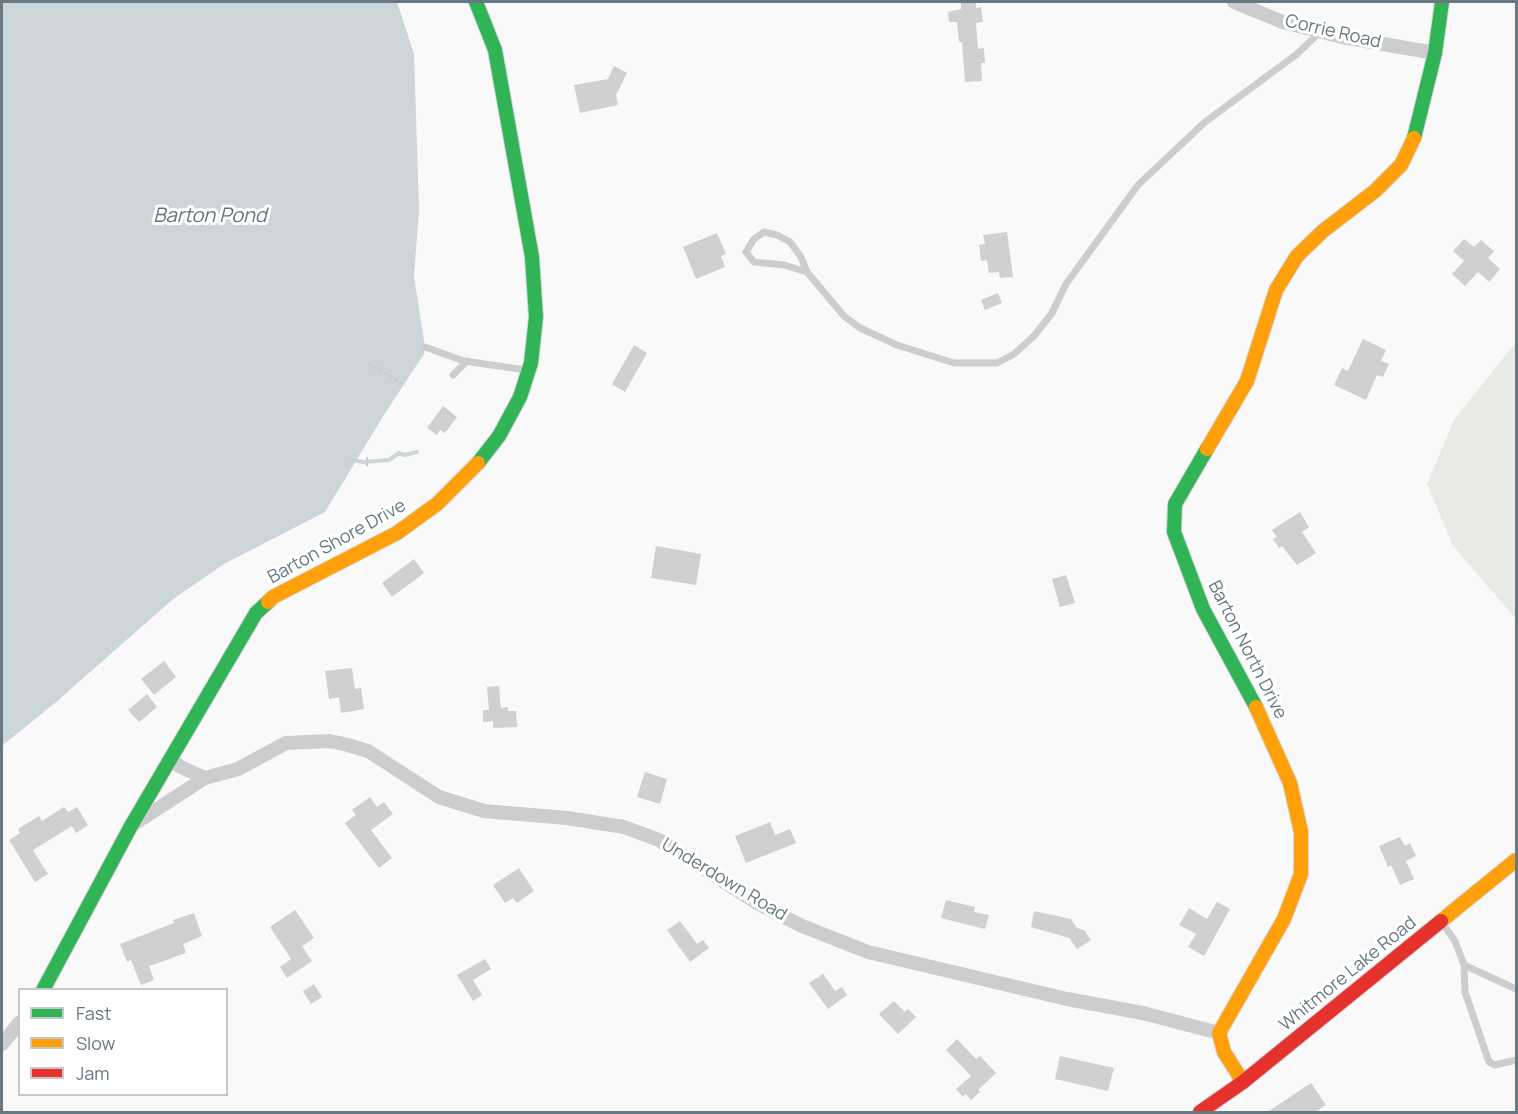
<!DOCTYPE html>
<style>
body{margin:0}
#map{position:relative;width:1518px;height:1114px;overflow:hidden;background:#f9f9f9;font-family:Manrope,sans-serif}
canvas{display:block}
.frame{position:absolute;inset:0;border:3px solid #667881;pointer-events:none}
.legend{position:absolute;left:18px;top:988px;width:210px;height:108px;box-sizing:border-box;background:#fff;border:2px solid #c2c9cd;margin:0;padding:8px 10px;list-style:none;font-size:18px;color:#667881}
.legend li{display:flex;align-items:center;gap:12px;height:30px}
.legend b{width:30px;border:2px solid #c2c9cd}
</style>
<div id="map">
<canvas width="1518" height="1114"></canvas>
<div class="frame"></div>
<ul class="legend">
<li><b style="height:8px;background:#30b455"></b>Fast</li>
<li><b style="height:8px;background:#ff9f0a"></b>Slow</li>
<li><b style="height:8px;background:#e5322d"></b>Jam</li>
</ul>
</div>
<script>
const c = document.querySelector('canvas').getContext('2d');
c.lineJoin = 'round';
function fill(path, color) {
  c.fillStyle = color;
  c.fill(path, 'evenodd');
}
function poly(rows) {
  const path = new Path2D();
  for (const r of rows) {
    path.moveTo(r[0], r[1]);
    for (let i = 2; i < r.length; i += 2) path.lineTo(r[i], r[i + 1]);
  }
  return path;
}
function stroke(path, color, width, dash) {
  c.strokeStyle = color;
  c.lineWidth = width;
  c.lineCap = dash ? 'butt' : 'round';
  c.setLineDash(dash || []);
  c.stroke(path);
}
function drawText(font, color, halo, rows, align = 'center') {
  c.font = font + ' Manrope,sans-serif';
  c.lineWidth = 6;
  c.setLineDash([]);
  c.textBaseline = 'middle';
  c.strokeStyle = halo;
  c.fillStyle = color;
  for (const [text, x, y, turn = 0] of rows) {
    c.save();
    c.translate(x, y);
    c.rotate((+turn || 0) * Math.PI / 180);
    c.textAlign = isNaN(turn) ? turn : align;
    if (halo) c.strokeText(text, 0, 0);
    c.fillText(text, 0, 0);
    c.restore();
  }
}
const green = poly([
 [1516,342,1516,619,1453,546,1427,484,1454,420]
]);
const water = poly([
 [2,2,397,2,414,54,419,210,414,276,425,347,424,354,382,418,325,512,224,564,172,600,56,702,2,746]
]);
const stream = poly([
 [352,460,363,462,389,460,399,453,404,455,417,452]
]);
const building = poly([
 [961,2,976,2,976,8,981,7,983,22,976,23,978,49,984,48,985,63,981,63,982,81,965,82,962,42,959,42,957,22,949,22,948,12,961,9],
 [614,66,627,73,616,95,618,105,580,113,574,85,608,79],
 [1007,232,1013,277,1000,278,999,272,989,273,987,260,981,261,979,245,985,244,983,235],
 [717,233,726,254,721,256,725,267,696,279,683,247],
 [1464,239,1474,247,1481,240,1494,251,1488,258,1500,269,1489,282,1478,272,1465,286,1452,274,1464,261,1453,251],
 [998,293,1002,303,985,310,981,300],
 [1363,339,1386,350,1381,361,1389,364,1383,377,1377,375,1366,400,1334,385,1342,368,1348,371],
 [634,345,647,353,625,392,612,384],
 [443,406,457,417,445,433,440,430,437,435,427,428],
 [1300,512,1309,527,1302,532,1316,553,1297,565,1282,546,1279,548,1273,539,1277,537,1272,530],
 [656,546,701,554,696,585,651,578],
 [414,559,424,573,392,597,382,583],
 [1066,575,1075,603,1060,607,1052,579],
 [164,661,176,677,154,695,141,679],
 [352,668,355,689,361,688,364,709,341,713,339,697,329,699,325,671],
 [499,686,501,708,508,707,508,711,516,711,517,727,493,728,493,721,483,722,483,710,489,710,487,687],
 [147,694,157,707,139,722,128,710],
 [645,772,667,779,660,804,637,797],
 [370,797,377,807,384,802,393,814,371,830,392,858,379,868,345,823,356,815,352,810],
 [64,807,68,812,77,807,88,825,76,833,72,826,33,850,48,874,35,882,9,840,20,833,18,829,39,816,42,821],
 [770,822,775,835,790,829,796,843,746,863,735,836],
 [1400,837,1405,846,1410,843,1416,856,1406,861,1414,879,1400,885,1391,865,1388,867,1379,846],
 [519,868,534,891,517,903,513,898,505,903,493,885],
 [946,900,975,907,974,912,989,915,985,929,941,918],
 [1217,902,1230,909,1204,956,1188,947,1196,934,1179,925,1189,908,1207,919],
 [295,910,314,938,302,946,312,961,287,978,280,967,291,959,270,927],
 [1034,911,1071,919,1077,928,1084,930,1091,940,1077,949,1069,938,1031,927],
 [194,913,202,936,183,944,186,953,149,966,154,980,141,985,131,960,127,962,120,944,174,923,173,920],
 [680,921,697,944,703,940,709,948,690,962,667,930],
 [485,959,491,969,473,980,482,995,473,1001,457,975],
 [823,974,835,991,842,987,847,995,828,1009,809,983],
 [314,984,322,997,311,1004,303,991],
 [894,1001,905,1012,908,1009,916,1017,898,1034,879,1014],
 [957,1039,976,1059,980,1056,996,1073,978,1090,980,1092,971,1100,966,1094,963,1097,956,1089,971,1076,946,1050],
 [1060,1056,1114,1068,1108,1091,1055,1079],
 [1311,1083,1326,1105,1314,1113,1266,1113]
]);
const path = poly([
 [369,364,406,385],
 [367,466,367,457]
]);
const lane = poly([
 [807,272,784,265,754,262,746,252,754,239,764,232,777,235,790,242,801,257,807,272,844,316,860,328,897,345,954,363,997,363,1014,354,1034,336,1052,313,1066,284,1138,185,1205,122,1297,54,1320,32],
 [425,347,464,361,526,370],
 [453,375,467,361],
 [1443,924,1455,941,1464,965,1465,992,1489,1062,1495,1065,1516,1060],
 [1464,965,1516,989]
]);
const street = poly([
 [1234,2,1283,22,1342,37,1435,53],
 [170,760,181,767,205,778],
 [134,824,205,778,238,769,286,743,330,741,348,745,368,751,439,797,484,811,567,818,624,827,659,840,759,904,802,926,868,952,1067,999,1143,1013,1219,1033],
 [2,1044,20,1022]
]);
const fast = poly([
 [476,2,495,50,532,257,536,317,531,363,520,397,499,436,478,463],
 [1414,138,1435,53,1442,2],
 [1207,449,1175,504,1174,532,1203,609,1256,707],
 [43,990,131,826,256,613,268,602]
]);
const slow = poly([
 [1207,449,1247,381,1276,290,1297,256,1323,231,1375,191,1401,165,1414,138],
 [268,602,273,597,397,533,437,504,478,463],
 [1441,921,1516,860],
 [1243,1082,1224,1052,1219,1033,1284,919,1301,874,1301,832,1290,783,1256,707]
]);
const jam = poly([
 [1200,1112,1243,1082,1441,921]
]);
const streetNames = [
 ["Corrie Road",1333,32,13],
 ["Barton Shore Drive",337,542,-29],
 ["Barton North Drive",1247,650,63],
 ["Underdown Road",724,880,31],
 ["Whitmore Lake Road",1348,974,-39]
];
const waterNames = [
 ["Barton Pond",210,216]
];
fill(green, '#e8eae6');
fill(water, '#ccd5d7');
stroke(stream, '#ccd5d7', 4);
fill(building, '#ced0d1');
stroke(fast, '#d5d6d7', 16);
stroke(slow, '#d5d6d7', 16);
stroke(jam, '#d5d6d7', 16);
stroke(path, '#c9cacb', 2, [3, 3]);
stroke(lane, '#cccdce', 7);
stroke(street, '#cccdce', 14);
stroke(fast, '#30b455', 14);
stroke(slow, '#ff9f0a', 14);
stroke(jam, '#e5322d', 14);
drawText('18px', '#667881', '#fff', streetNames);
drawText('italic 20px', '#62767a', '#fff', waterNames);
</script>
